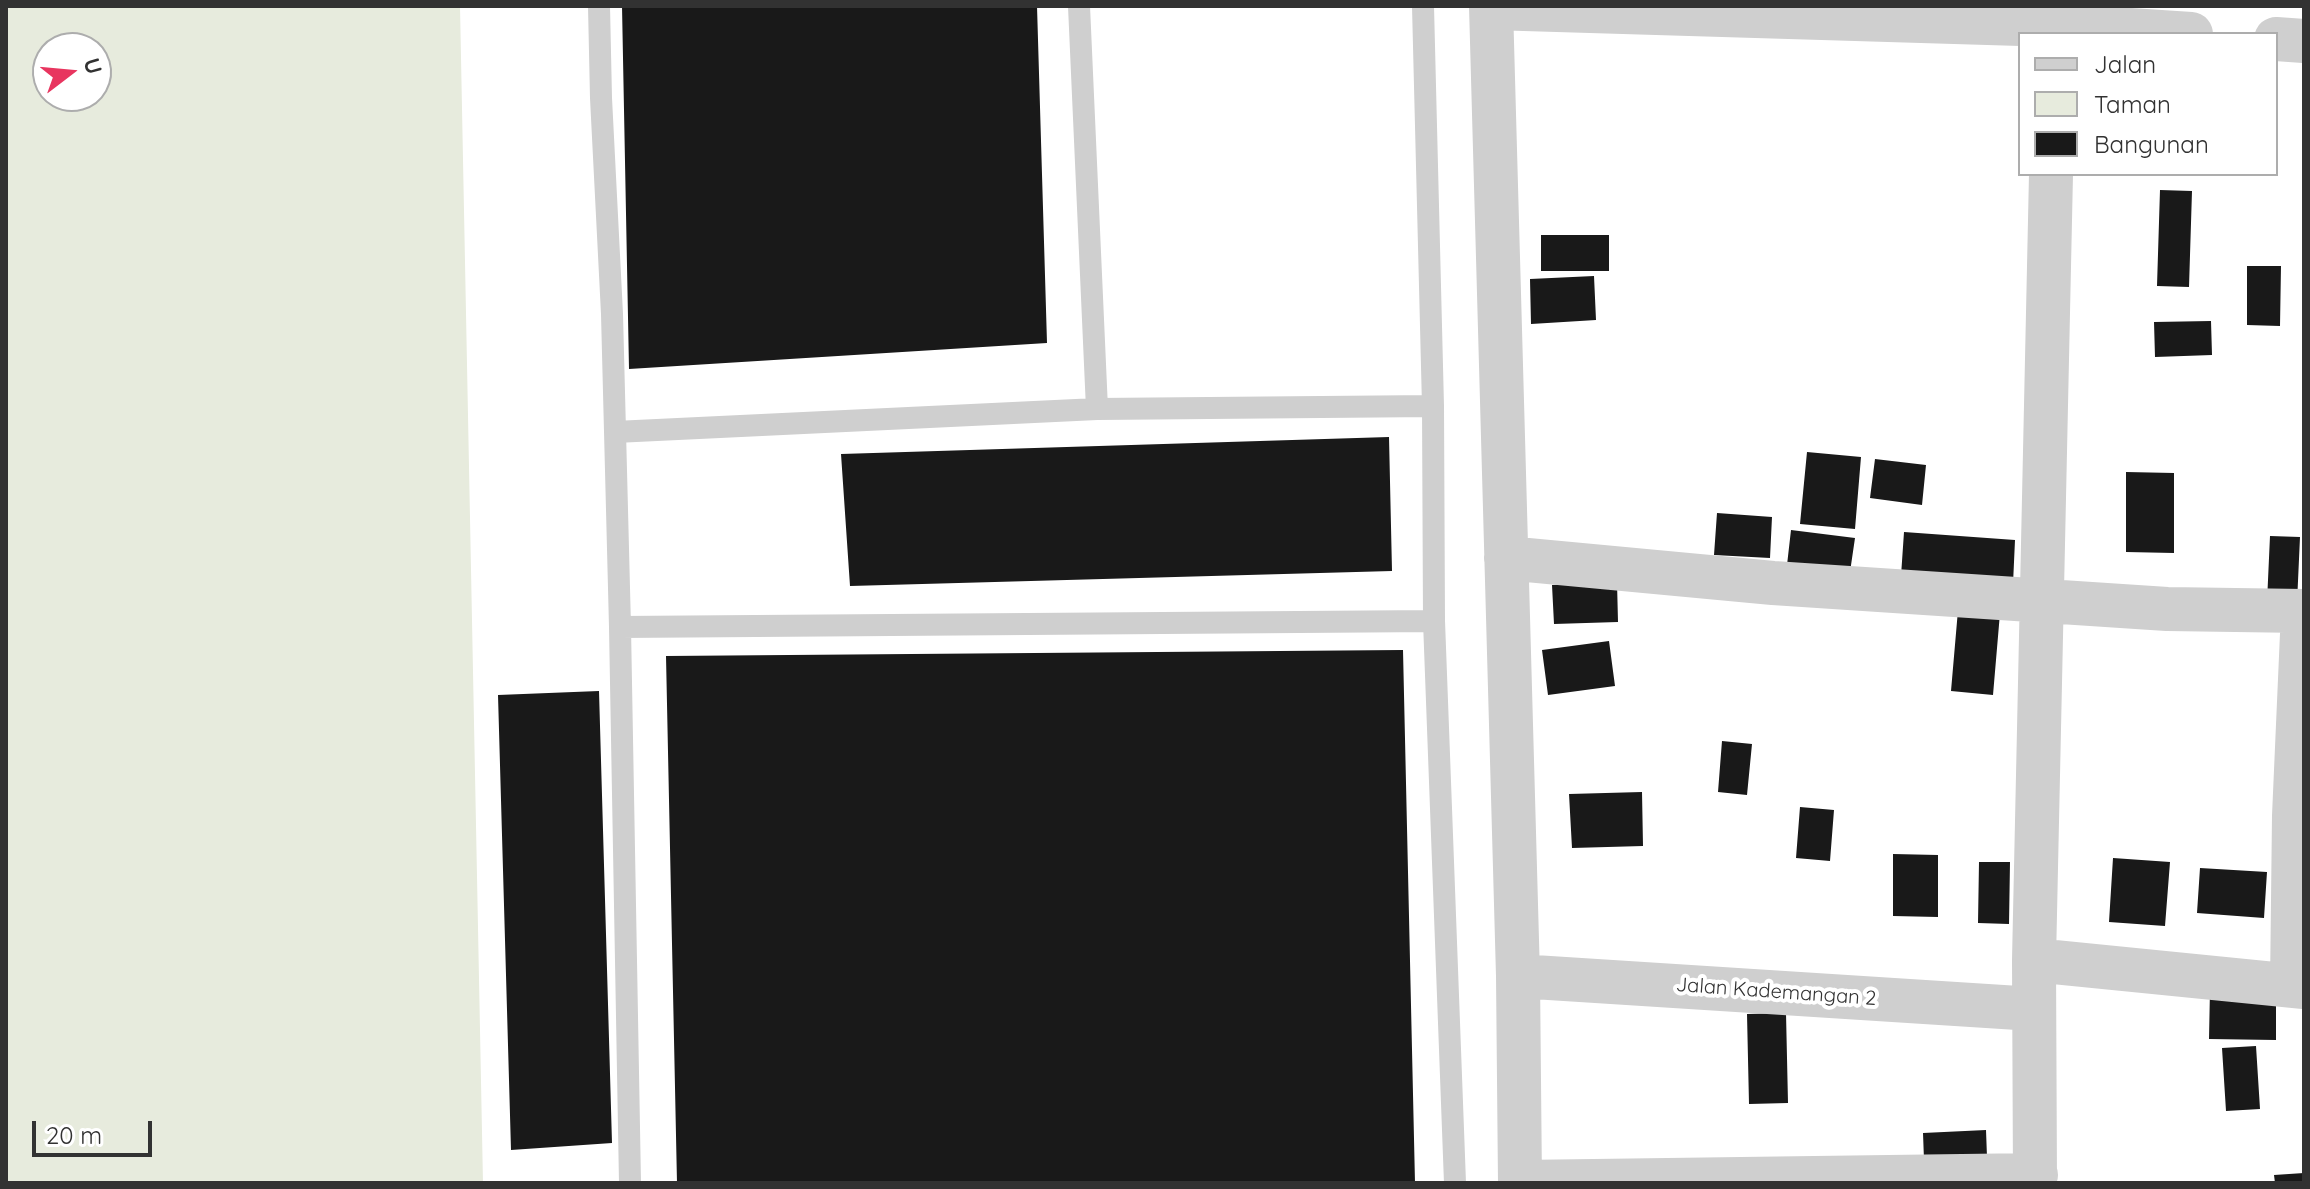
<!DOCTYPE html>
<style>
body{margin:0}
#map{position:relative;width:2310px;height:1189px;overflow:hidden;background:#fff;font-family:Quicksand,sans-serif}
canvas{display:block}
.frame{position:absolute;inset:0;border:8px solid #323232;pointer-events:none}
.legend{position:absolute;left:2018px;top:32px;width:260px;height:144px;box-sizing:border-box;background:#fff;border:2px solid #adadad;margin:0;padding:10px 14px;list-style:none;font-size:24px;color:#323232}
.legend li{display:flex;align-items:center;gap:16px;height:40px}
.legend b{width:40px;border:2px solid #adadad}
.north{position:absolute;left:32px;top:32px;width:80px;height:80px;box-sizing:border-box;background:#fff;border:2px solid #adadad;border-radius:50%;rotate:74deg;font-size:22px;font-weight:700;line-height:32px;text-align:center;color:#323232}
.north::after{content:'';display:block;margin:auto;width:28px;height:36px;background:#e8355f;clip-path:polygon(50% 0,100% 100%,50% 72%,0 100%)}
.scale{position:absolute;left:32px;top:1121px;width:120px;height:36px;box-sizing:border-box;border:4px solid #323232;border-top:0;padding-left:10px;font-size:24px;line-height:28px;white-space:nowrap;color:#323232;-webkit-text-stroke:6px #fff;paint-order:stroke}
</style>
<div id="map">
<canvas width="2310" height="1189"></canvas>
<div class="frame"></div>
<ul class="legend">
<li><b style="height:10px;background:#cfcfcf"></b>Jalan</li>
<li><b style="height:22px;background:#e7ebdd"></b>Taman</li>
<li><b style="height:22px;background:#191919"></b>Bangunan</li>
</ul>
<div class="north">U</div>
<div class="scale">20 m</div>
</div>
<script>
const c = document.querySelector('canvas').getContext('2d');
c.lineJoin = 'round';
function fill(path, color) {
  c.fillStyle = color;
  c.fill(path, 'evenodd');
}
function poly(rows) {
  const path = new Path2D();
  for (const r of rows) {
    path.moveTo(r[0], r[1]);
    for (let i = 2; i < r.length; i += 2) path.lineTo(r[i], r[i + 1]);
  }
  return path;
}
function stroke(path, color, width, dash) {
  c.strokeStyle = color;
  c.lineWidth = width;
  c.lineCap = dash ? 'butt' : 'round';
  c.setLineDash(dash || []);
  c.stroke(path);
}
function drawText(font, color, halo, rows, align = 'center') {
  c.font = font + ' Quicksand,sans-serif';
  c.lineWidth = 8;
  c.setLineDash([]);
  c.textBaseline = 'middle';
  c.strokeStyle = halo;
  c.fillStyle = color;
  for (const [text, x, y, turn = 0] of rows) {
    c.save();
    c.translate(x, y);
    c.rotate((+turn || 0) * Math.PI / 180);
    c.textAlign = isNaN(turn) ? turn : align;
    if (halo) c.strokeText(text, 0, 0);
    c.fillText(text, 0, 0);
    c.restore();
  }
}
const green = poly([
 [6,6,460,6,483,1183,6,1183],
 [48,48,96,48,96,96,48,96]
]);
const building = poly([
 [622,6,1037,6,1047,343,629,369],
 [2160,190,2192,191,2189,287,2157,286],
 [1541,235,1609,235,1609,271,1541,271],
 [2247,266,2281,266,2280,326,2247,325],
 [1594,276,1596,320,1531,324,1530,279],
 [2211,321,2212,355,2155,357,2154,322],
 [1389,437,1392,571,850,586,841,454],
 [1807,452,1861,457,1855,529,1800,524],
 [1875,459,1926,465,1922,505,1870,498],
 [2126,472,2174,473,2174,553,2126,552],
 [1717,513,1772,517,1770,558,1714,555],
 [1791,530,1855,538,1850,572,1787,565],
 [1904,532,2015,540,2013,584,1901,576],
 [2270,536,2300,537,2297,603,2267,602],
 [1617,582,1618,622,1554,624,1552,585],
 [1958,610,2000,613,1993,695,1951,691],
 [1609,641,1615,686,1548,695,1542,650],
 [1403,650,1415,1183,677,1183,666,656],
 [599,691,612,1143,511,1150,498,695],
 [1722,741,1752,744,1747,795,1718,792],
 [1642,792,1643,846,1572,848,1569,794],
 [1800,807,1834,810,1830,861,1796,858],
 [1893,854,1938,855,1938,917,1893,916],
 [2113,858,2170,862,2165,926,2109,922],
 [1979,862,2010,862,2009,924,1978,923],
 [2200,868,2267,872,2264,918,2197,913],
 [2210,989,2276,990,2276,1040,2209,1039],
 [1786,1013,1788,1103,1749,1104,1747,1014],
 [2256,1046,2260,1109,2226,1111,2222,1048],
 [1986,1130,1987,1157,1924,1160,1923,1133],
 [2304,1173,2304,1183,2275,1183,2274,1175]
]);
const service = poly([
 [599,6,601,98,612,314,620,627,630,1183],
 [1079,6,1097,409],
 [1423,6,1433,406,1434,621,1455,1183],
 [615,432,1097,409,1433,406],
 [620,627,1434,621]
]);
const minor = poly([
 [1491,6,1518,976,1520,1183],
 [1491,8,2054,25,2191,34],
 [2276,39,2304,41],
 [1506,558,1773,583,2167,609,2304,611],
 [2034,960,2304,987],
 [1518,976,2034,1009],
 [2292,986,2294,816,2303,611],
 [1520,1182,2036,1175],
 [2035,1183,2034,960,2051,174]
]);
const streetNames = [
 ["Jalan Kademangan 2",1776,992,4]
];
fill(green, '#e7ebdd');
fill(building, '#191919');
stroke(service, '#cfcfcf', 22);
stroke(minor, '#cfcfcf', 44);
drawText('20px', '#323232', '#fff', streetNames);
</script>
